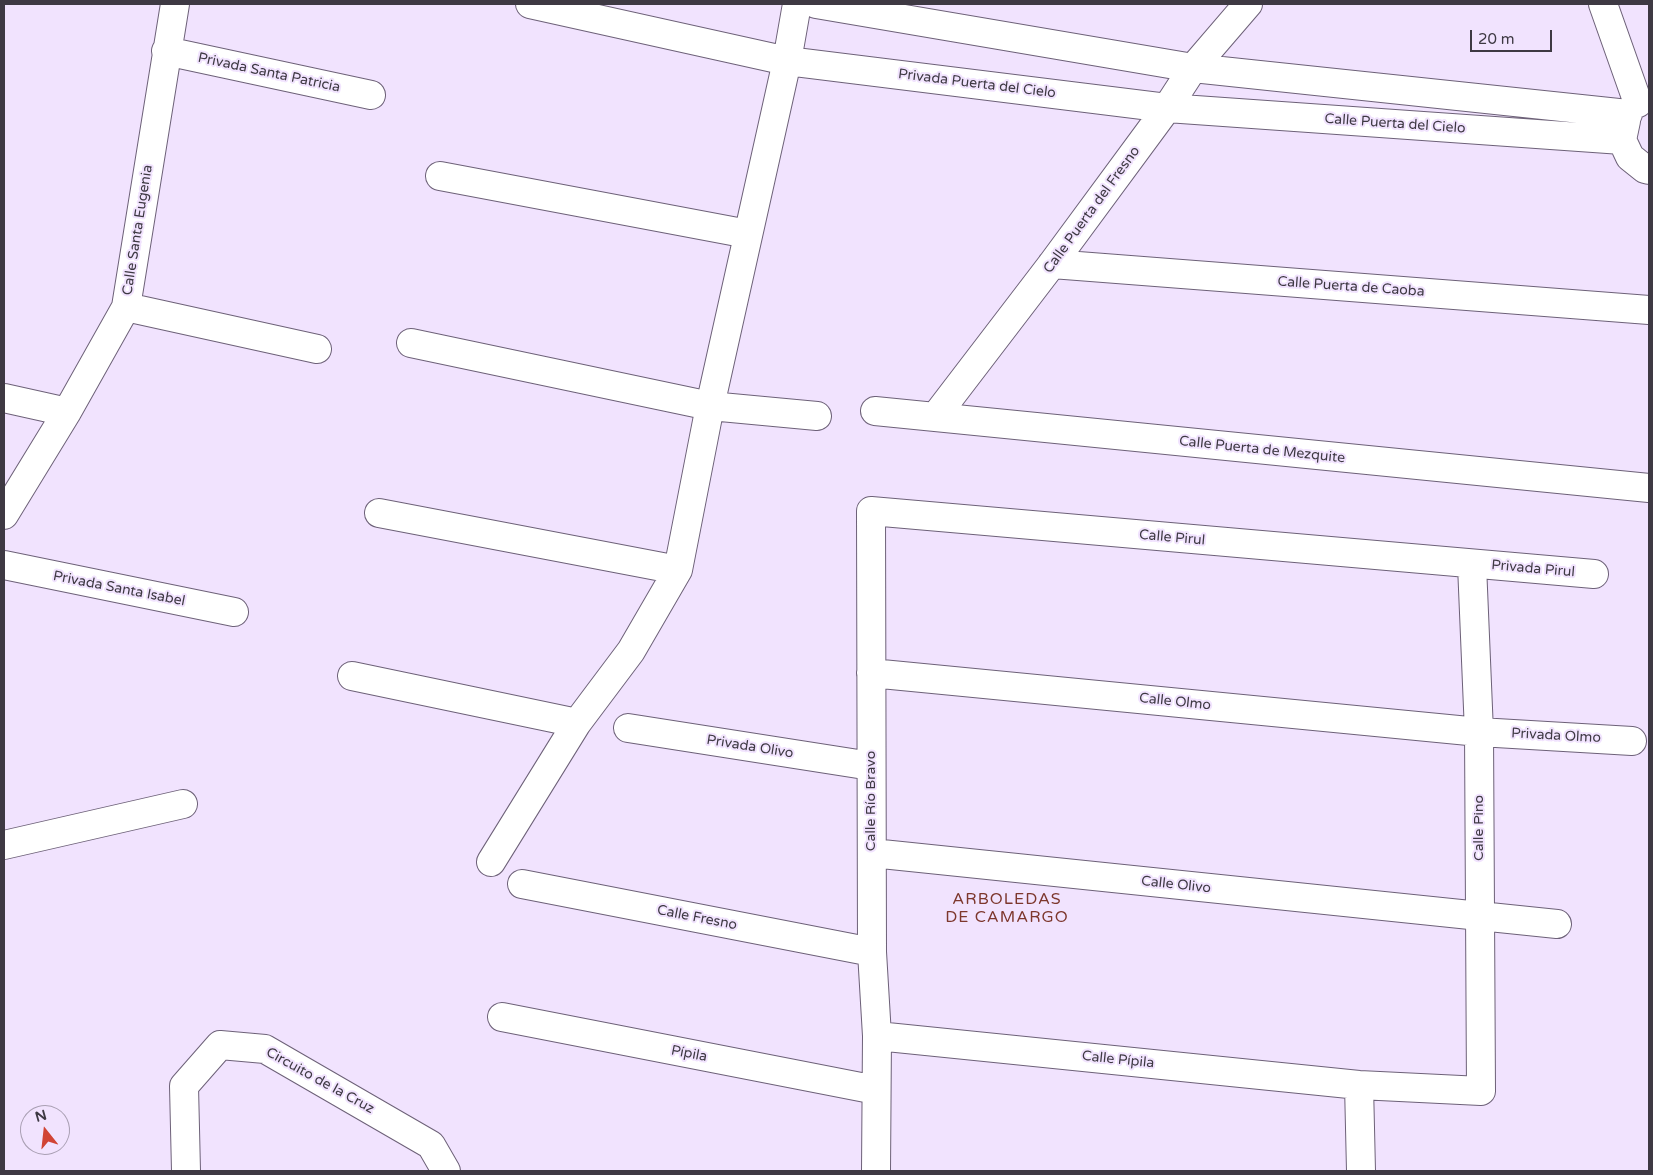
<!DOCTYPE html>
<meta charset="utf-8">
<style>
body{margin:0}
#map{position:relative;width:1653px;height:1175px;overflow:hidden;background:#f1e3fe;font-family:"Varela Round",sans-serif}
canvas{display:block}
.frame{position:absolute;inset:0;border:5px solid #3e3943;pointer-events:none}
.north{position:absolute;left:20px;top:1105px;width:50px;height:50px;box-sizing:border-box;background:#f1e3fe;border:1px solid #a99fb3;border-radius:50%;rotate:344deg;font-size:14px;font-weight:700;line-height:20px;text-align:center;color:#3e3943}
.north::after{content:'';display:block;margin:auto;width:18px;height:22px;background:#d14435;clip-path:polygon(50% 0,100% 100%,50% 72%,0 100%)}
.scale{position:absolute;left:1470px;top:30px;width:82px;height:22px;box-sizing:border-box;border:2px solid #3e3943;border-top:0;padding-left:6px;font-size:15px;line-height:18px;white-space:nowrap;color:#3e3943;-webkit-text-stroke:4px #f1e3fe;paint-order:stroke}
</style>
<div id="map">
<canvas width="1653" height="1175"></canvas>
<div class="frame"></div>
<div class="north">N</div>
<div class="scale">20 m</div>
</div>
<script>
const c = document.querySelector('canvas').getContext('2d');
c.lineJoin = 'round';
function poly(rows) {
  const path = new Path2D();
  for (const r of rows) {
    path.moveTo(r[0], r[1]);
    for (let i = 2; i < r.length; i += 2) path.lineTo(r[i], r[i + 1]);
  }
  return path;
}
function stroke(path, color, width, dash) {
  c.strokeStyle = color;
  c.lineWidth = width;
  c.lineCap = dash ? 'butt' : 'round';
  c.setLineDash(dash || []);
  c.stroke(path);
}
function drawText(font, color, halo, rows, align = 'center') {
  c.font = font + ' "Varela Round",sans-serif';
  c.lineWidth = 4;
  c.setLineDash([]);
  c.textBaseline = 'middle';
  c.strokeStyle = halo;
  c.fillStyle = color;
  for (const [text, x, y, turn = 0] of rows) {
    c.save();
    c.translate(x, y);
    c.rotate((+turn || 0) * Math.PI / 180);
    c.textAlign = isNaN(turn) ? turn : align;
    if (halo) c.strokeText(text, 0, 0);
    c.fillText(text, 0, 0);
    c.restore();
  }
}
const minor = poly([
 [530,4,787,61,1167,108,1622,140],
 [816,4,1193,68,1628,114],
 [1603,4,1638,103],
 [166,51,371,95],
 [1626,121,1622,140,1630,157,1645,169,1649,170],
 [440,176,748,234],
 [1052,264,1649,310],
 [126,307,317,349],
 [411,343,710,406,817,416],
 [4,398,67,412],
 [875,411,1649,488],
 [935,417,1052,264,1167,108,1193,68,1248,4],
 [379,513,678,570],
 [4,515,67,412,126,307,175,4],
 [4,565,234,612],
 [871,673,1479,732,1632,741],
 [352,676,577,723],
 [628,728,871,766],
 [4,845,183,804],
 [872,853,1557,924],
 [491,862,577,723,631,651,678,570,710,406,787,61,797,4],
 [522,884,872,952],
 [502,1017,876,1090],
 [877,1036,1359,1085,1481,1091,1479,732,1472,565],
 [1359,1085,1361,1171],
 [186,1171,184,1086,220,1045,265,1049,431,1145,446,1171],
 [876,1171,877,1036,872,952,871,511,1594,574]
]);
const streetNames = [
 ["Privada Santa Patricia",269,73,12],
 ["Privada Puerta del Cielo",977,84,7],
 ["Calle Puerta del Cielo",1395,124,4],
 ["Calle Puerta del Fresno",1092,210,-54],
 ["Calle Santa Eugenia",138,230,-81],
 ["Calle Puerta de Caoba",1351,287,4],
 ["Calle Puerta de Mezquite",1262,450,6],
 ["Calle Pirul",1172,538,5],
 ["Privada Pirul",1533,569,5],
 ["Privada Santa Isabel",119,589,11],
 ["Calle Olmo",1175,702,6],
 ["Privada Olmo",1556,736,3],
 ["Privada Olivo",750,747,9],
 ["Calle Río Bravo",871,801,-90],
 ["Calle Pino",1479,828,-90],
 ["Calle Olivo",1176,885,6],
 ["Calle Fresno",697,918,11],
 ["Pípila",689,1054,11],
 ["Calle Pípila",1118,1060,6],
 ["Circuito de la Cruz",320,1081,29]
];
const quarterNames = [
 ["ARBOLEDAS",1007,900],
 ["DE CAMARGO",1007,918]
];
stroke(minor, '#6d6178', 30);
stroke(minor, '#fff', 28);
drawText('14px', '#3e3943', '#f1e3fe', streetNames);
c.letterSpacing = '1px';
drawText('16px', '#7d372d', '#f1e3fe', quarterNames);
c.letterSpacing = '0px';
</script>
